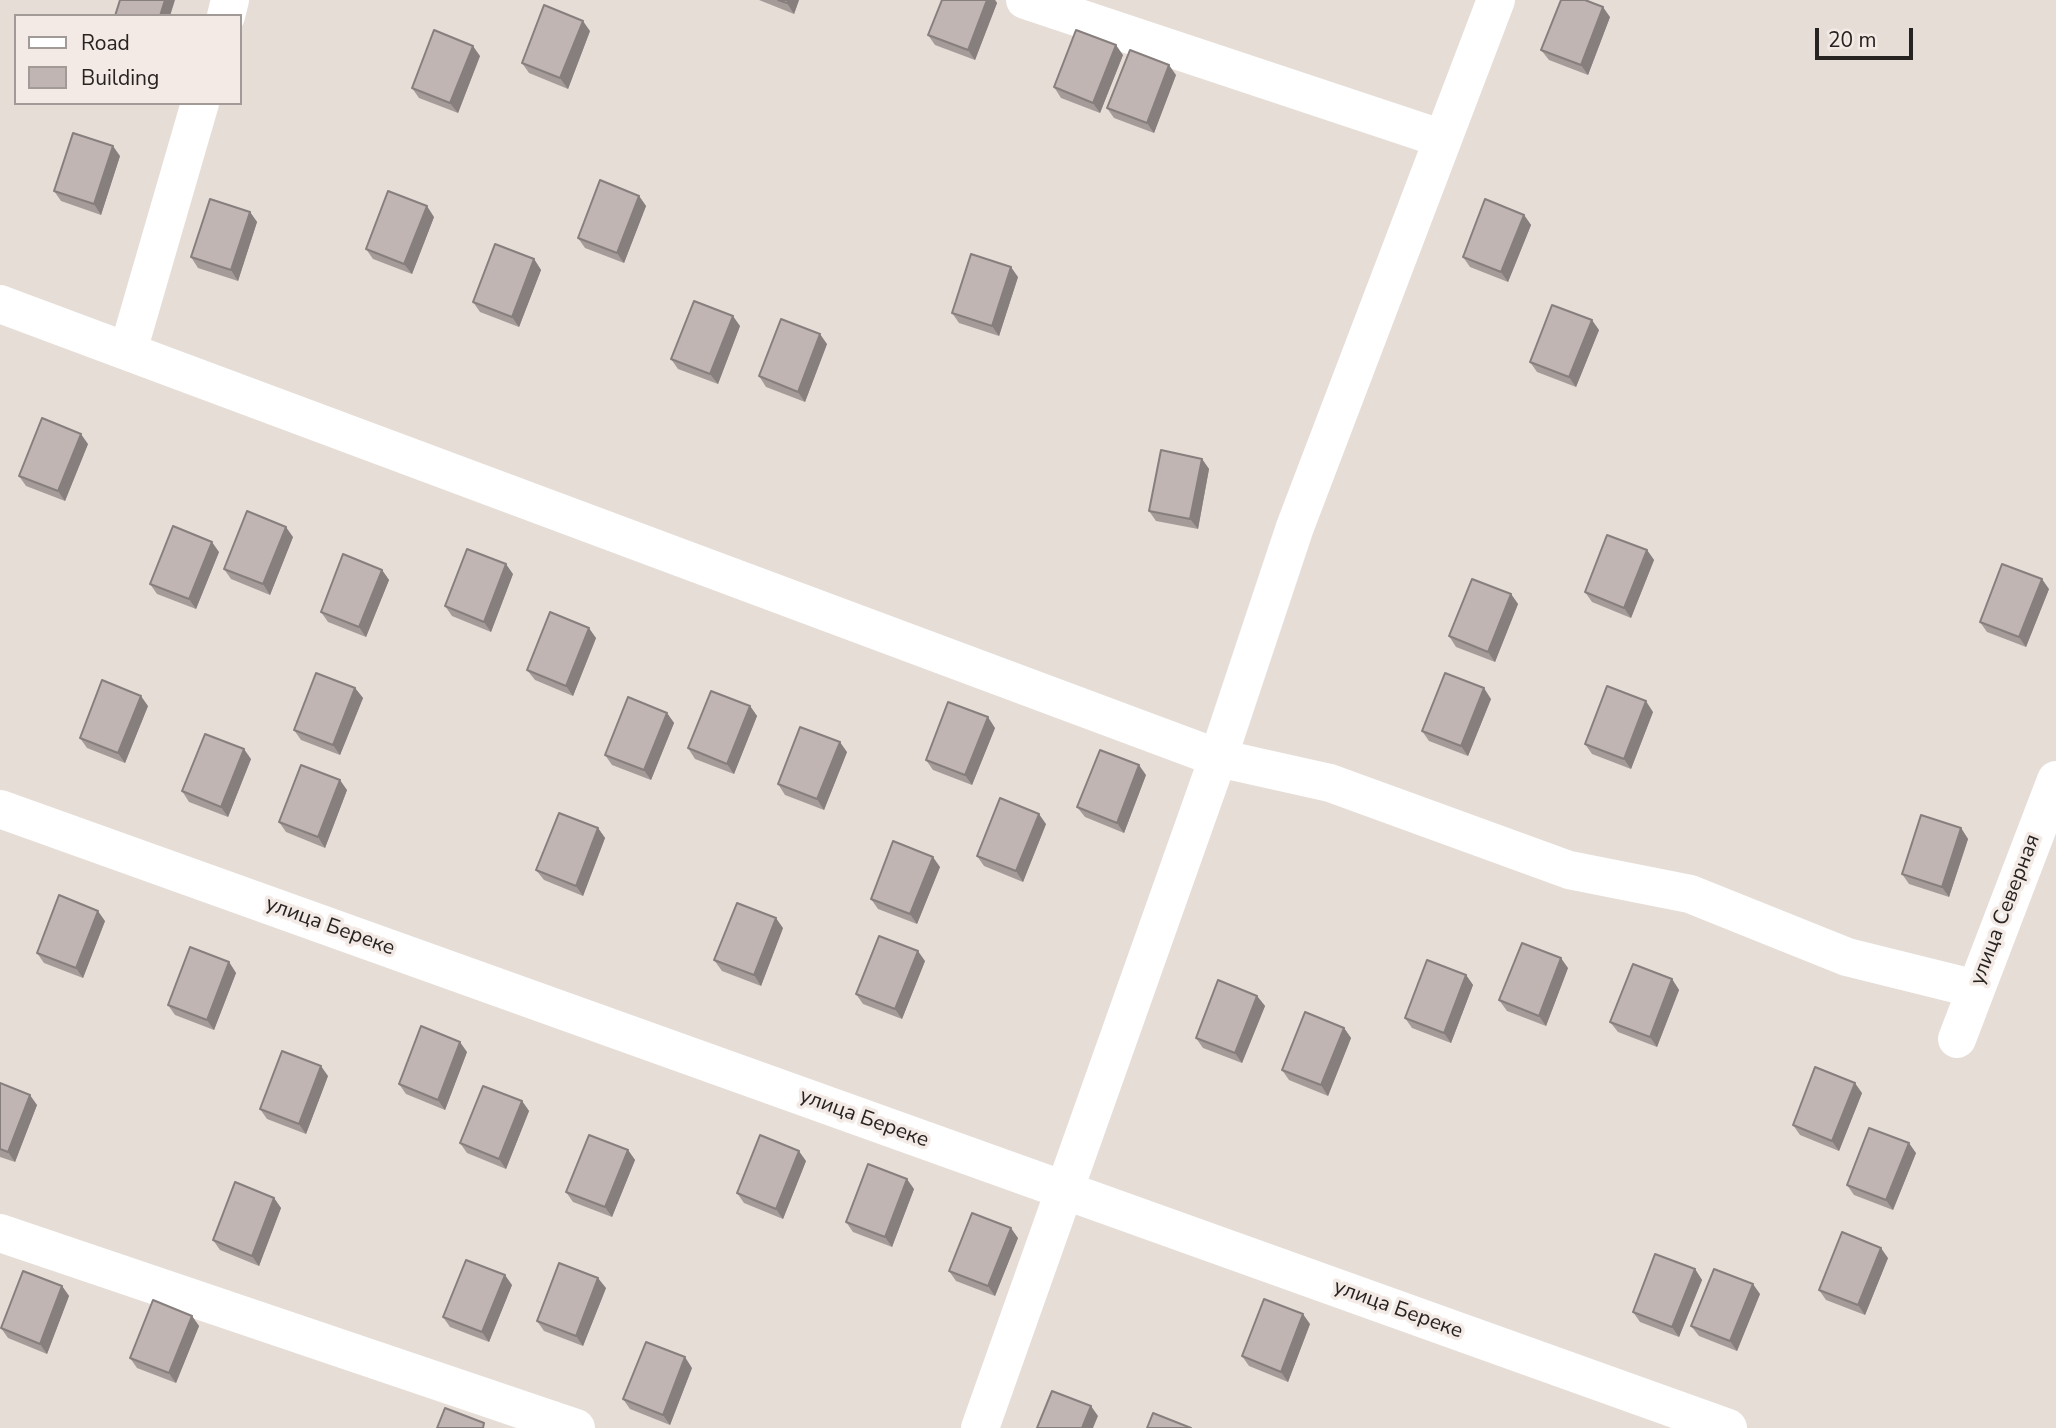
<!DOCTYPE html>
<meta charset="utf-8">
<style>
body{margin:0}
#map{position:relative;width:2056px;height:1428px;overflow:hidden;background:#e6ddd7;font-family:"Nunito Sans",sans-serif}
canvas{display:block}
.legend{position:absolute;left:14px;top:14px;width:228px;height:91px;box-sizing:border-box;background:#f3eae5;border:2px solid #a19a97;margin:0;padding:9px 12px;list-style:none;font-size:21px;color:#272321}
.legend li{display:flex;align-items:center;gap:14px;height:35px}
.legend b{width:35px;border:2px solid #a19a97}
.scale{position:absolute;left:1815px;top:28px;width:98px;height:32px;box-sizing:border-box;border:4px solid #272321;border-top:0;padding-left:9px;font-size:21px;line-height:24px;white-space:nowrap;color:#272321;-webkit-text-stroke:5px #f3eae5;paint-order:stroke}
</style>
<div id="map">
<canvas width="2056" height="1428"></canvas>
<ul class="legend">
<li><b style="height:9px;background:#fff"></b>Road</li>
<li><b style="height:19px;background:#c0b5b3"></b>Building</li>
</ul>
<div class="scale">20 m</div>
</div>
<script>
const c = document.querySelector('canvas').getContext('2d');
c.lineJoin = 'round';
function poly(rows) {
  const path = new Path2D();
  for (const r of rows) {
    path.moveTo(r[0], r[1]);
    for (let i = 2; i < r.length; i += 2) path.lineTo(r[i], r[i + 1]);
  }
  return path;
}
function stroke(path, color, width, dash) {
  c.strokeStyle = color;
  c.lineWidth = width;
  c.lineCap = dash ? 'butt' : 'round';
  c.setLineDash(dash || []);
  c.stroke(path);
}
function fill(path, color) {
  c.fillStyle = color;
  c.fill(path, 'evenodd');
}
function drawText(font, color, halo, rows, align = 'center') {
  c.font = font + ' "Nunito Sans",sans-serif';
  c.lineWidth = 7;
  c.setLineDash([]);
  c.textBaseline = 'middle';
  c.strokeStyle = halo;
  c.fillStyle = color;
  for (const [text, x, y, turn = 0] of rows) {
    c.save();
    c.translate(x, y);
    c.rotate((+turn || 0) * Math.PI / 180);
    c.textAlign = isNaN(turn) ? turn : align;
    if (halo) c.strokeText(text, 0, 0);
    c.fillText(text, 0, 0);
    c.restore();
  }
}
const street = poly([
 [1025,0,1443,139],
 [226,16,230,0],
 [0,304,1218,758,1295,527,1496,0],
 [128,351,200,103],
 [0,809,1728,1428],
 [1957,1039,2056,780],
 [0,1233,576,1428],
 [980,1428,1218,758,1330,783,1569,870,1690,894,1847,957,1976,989]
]);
const wall = poly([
 [759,0,799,0,794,14],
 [942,0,995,0,997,3,975,60,935,45,928,35],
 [1610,17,1588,75,1549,60,1541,50],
 [590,31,568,89,529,73,522,63],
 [1123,55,1100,113,1061,98,1054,87],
 [480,56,458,113,419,98,412,88],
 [1176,75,1154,133,1114,118,1107,108],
 [120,156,101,215,61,201,54,191],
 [639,196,646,206,624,263,585,248,578,238],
 [250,212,257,222,238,281,198,268,191,257],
 [1524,215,1531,225,1508,282,1470,267,1463,257],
 [434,217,412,274,373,259,366,249],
 [534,259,541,270,519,327,480,312,473,302],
 [1018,277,999,336,959,323,952,313],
 [740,326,718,384,678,369,671,359],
 [1599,330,1576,387,1537,372,1530,362],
 [827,344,805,402,766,387,759,376],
 [88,444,65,501,26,486,19,476],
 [1202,459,1209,469,1198,529,1156,521,1149,511],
 [293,537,270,595,231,579,224,569],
 [1647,550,1654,560,1631,618,1592,602,1585,592],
 [219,552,196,609,157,594,150,584],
 [382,570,389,580,366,637,328,622,321,612],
 [513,574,491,632,452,616,445,606],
 [2049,589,2026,647,1987,632,1980,622],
 [1511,594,1518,604,1495,662,1456,647,1449,636],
 [596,638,573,696,535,680,527,670],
 [355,688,363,698,340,755,301,740,294,730],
 [1491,699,1468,756,1429,741,1422,731],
 [148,706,125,763,87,748,80,738],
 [750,706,757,716,734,774,695,759,688,748],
 [1653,712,1631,769,1592,754,1585,744],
 [667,713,674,723,651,780,612,765,605,755],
 [995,728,972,785,933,770,926,760],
 [847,752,824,810,785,795,778,784],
 [251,759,228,817,189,802,182,791],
 [1146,775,1124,833,1085,817,1077,807],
 [347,790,325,848,286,832,279,822],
 [1046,824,1023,882,984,866,977,856],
 [598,828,605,838,583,896,544,880,536,870],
 [1961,828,1968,839,1949,897,1909,884,1902,874],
 [940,867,917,924,878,909,871,899],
 [105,921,83,978,44,963,37,953],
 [783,928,761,986,722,971,714,960],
 [925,961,902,1019,863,1004,856,994],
 [229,962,236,973,214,1030,175,1015,168,1005],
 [1568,968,1546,1026,1507,1011,1499,1000],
 [1466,975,1473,985,1451,1043,1412,1028,1405,1018],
 [1672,979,1679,990,1657,1047,1618,1032,1610,1022],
 [1257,996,1265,1006,1242,1063,1203,1048,1196,1038],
 [1344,1028,1351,1038,1328,1096,1289,1080,1282,1070],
 [467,1052,445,1110,406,1094,399,1084],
 [328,1076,306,1134,267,1119,260,1109],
 [0,1083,37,1105,15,1162,0,1157],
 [1862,1093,1839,1151,1800,1135,1793,1125],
 [522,1101,529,1111,506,1169,467,1153,460,1143],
 [628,1150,635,1160,612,1217,573,1202,566,1192],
 [1916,1153,1893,1210,1854,1195,1847,1185],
 [806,1161,783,1219,744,1203,737,1193],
 [914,1189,892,1247,853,1232,846,1222],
 [274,1198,281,1208,259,1266,220,1250,213,1240],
 [1018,1238,995,1296,956,1281,949,1271],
 [1888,1258,1865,1315,1826,1300,1819,1290],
 [1695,1269,1702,1280,1679,1337,1640,1322,1633,1312],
 [512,1285,489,1342,450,1327,443,1317],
 [62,1286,69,1296,47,1354,8,1338,1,1328],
 [606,1288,583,1346,544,1331,537,1321],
 [1760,1294,1737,1351,1699,1336,1691,1326],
 [192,1316,199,1326,176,1383,137,1368,130,1358],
 [1310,1324,1288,1382,1249,1366,1242,1356],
 [692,1368,670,1425,630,1409,623,1399]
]);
const shadedWall = poly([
 [165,0,175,0,170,16,160,16],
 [788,0,799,0,794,14,787,3],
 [987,0,995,0,997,3,975,60,968,50],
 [1603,7,1610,17,1588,75,1581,65],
 [583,21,590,31,568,89,560,78],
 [1116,45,1123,55,1100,113,1093,103],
 [473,46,480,56,458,113,450,103],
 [1169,65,1176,75,1154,133,1147,123],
 [113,146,120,156,101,215,94,204],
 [639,196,646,206,624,263,617,253],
 [427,206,434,217,412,274,404,264],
 [250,212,257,222,238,281,231,270],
 [1524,215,1531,225,1508,282,1501,272],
 [534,259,541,270,519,327,512,317],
 [1011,267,1018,277,999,336,992,326],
 [733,316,740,326,718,384,710,374],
 [1592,320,1599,330,1576,387,1569,377],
 [820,334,827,344,805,402,798,392],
 [81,434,88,444,65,501,58,491],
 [1202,459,1209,469,1198,529,1190,519],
 [286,527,293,537,270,595,263,584],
 [212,542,219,552,196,609,189,599],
 [1647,550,1654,560,1631,618,1624,608],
 [506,564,513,574,491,632,484,622],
 [382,570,389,580,366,637,359,627],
 [2042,579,2049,589,2026,647,2019,637],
 [1511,594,1518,604,1495,662,1488,652],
 [589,628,596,638,573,696,566,686],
 [355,688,363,698,340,755,333,745],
 [1484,688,1491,699,1468,756,1461,746],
 [141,696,148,706,125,763,118,753],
 [1646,701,1653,712,1631,769,1624,759],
 [750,706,757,716,734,774,727,764],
 [667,713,674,723,651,780,644,770],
 [988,717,995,728,972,785,965,775],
 [840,742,847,752,824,810,817,799],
 [244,749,251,759,228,817,221,807],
 [1139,765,1146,775,1124,833,1117,823],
 [340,780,347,790,325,848,318,837],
 [1039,814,1046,824,1023,882,1016,871],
 [598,828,605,838,583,896,576,886],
 [1961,828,1968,839,1949,897,1942,887],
 [933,857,940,867,917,924,910,914],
 [98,911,105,921,83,978,76,968],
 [776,918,783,928,761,986,754,975],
 [918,951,925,961,902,1019,895,1009],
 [1561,958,1568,968,1546,1026,1539,1016],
 [229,962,236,973,214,1030,207,1020],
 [1466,975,1473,985,1451,1043,1444,1033],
 [1672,979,1679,990,1657,1047,1650,1037],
 [1257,996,1265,1006,1242,1063,1235,1053],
 [1344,1028,1351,1038,1328,1096,1321,1085],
 [460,1042,467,1052,445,1110,438,1100],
 [321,1066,328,1076,306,1134,299,1124],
 [1855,1083,1862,1093,1839,1151,1832,1141],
 [30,1095,37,1105,15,1162,8,1152],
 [522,1101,529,1111,506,1169,499,1159],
 [1909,1143,1916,1153,1893,1210,1886,1200],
 [628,1150,635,1160,612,1217,605,1207],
 [799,1151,806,1161,783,1219,776,1209],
 [907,1179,914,1189,892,1247,885,1237],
 [274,1198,281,1208,259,1266,252,1256],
 [1011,1228,1018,1238,995,1296,988,1286],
 [1881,1248,1888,1258,1865,1315,1858,1305],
 [1695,1269,1702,1280,1679,1337,1672,1327],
 [505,1275,512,1285,489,1342,482,1332],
 [598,1278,606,1288,583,1346,576,1336],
 [1753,1284,1760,1294,1737,1351,1730,1341],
 [62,1286,69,1296,47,1354,40,1344],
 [1303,1314,1310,1324,1288,1382,1281,1372],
 [192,1316,199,1326,176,1383,169,1373],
 [685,1357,692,1368,670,1425,663,1415],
 [1091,1406,1098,1416,1093,1428,1082,1428]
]);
const building = poly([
 [120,0,165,0,160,16,115,16,120,0],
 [778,0,788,0,787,3,778,0],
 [942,0,987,0,968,50,928,35,942,0],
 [1561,0,1585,0,1603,7,1581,65,1541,50,1561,0],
 [544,5,583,21,560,78,522,63,544,5],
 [434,30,473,46,450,103,412,88,434,30],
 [1076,30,1116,45,1093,103,1054,87,1076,30],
 [1130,50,1169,65,1147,123,1107,108,1130,50],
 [73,133,113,146,94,204,54,191,73,133],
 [600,180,639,196,617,253,578,238,600,180],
 [388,191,427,206,404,264,366,249,388,191],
 [210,199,250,212,231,270,191,257,210,199],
 [1485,199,1524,215,1501,272,1463,257,1485,199],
 [495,244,534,259,512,317,473,302,495,244],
 [971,254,1011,267,992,326,952,313,971,254],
 [694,301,733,316,710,374,671,359,694,301],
 [1552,305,1592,320,1569,377,1530,362,1552,305],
 [781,319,820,334,798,392,759,376,781,319],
 [42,418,81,434,58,491,19,476,42,418],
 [1161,450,1202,459,1190,519,1149,511,1161,450],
 [247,511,286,527,263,584,224,569,247,511],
 [173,526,212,542,189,599,150,584,173,526],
 [1607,535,1647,550,1624,608,1585,592,1607,535],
 [467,549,506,564,484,622,445,606,467,549],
 [343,554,382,570,359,627,321,612,343,554],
 [2002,564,2042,579,2019,637,1980,622,2002,564],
 [1472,579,1511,594,1488,652,1449,636,1472,579],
 [550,612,589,628,566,686,527,670,550,612],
 [316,673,355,688,333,745,294,730,316,673],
 [1445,673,1484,688,1461,746,1422,731,1445,673],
 [102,680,141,696,118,753,80,738,102,680],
 [1607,686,1646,701,1624,759,1585,744,1607,686],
 [711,691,750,706,727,764,688,748,711,691],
 [628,697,667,713,644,770,605,755,628,697],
 [948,702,988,717,965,775,926,760,948,702],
 [800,727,840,742,817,799,778,784,800,727],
 [205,734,244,749,221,807,182,791,205,734],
 [1100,750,1139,765,1117,823,1077,807,1100,750],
 [301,765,340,780,318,837,279,822,301,765],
 [1000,798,1039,814,1016,871,977,856,1000,798],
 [559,813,598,828,576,886,536,870,559,813],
 [1921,815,1961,828,1942,887,1902,874,1921,815],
 [893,841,933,857,910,914,871,899,893,841],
 [59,895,98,911,76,968,37,953,59,895],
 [737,903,776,918,754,975,714,960,737,903],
 [879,936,918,951,895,1009,856,994,879,936],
 [1522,943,1561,958,1539,1016,1499,1000,1522,943],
 [190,947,229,962,207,1020,168,1005,190,947],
 [1427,960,1466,975,1444,1033,1405,1018,1427,960],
 [1633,964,1672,979,1650,1037,1610,1022,1633,964],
 [1218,980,1257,996,1235,1053,1196,1038,1218,980],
 [1305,1012,1344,1028,1321,1085,1282,1070,1305,1012],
 [421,1026,460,1042,438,1100,399,1084,421,1026],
 [282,1051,321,1066,299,1124,260,1109,282,1051],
 [1815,1067,1855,1083,1832,1141,1793,1125,1815,1067],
 [0,1083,30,1095,8,1152,0,1149,0,1083],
 [483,1086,522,1101,499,1159,460,1143,483,1086],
 [1869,1128,1909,1143,1886,1200,1847,1185,1869,1128],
 [589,1135,628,1150,605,1207,566,1192,589,1135],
 [760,1135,799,1151,776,1209,737,1193,760,1135],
 [868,1164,907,1179,885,1237,846,1222,868,1164],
 [235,1182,274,1198,252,1256,213,1240,235,1182],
 [972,1213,1011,1228,988,1286,949,1271,972,1213],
 [1842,1232,1881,1248,1858,1305,1819,1290,1842,1232],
 [1655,1254,1695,1269,1672,1327,1633,1312,1655,1254],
 [466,1260,505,1275,482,1332,443,1317,466,1260],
 [559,1263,598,1278,576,1336,537,1321,559,1263],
 [1714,1269,1753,1284,1730,1341,1691,1326,1714,1269],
 [23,1271,62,1286,40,1344,1,1328,23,1271],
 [1264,1299,1303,1314,1281,1372,1242,1356,1264,1299],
 [153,1300,192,1316,169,1373,130,1358,153,1300],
 [646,1342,685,1357,663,1415,623,1399,646,1342],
 [1052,1391,1091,1406,1082,1428,1037,1428,1052,1391],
 [445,1408,484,1423,483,1428,437,1428,445,1408],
 [1153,1413,1191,1428,1147,1428,1153,1413]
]);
const streetNames = [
 ["улица Северная",2006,910,-69],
 ["улица Береке",330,927,20],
 ["улица Береке",864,1119,20],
 ["улица Береке",1398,1310,20]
];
stroke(street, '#fff', 38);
fill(wall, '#a59c9a');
fill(shadedWall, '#867f7d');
fill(building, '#c0b5b3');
stroke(building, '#867f7d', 2);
drawText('21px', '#272321', '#f3eae5', streetNames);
</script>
